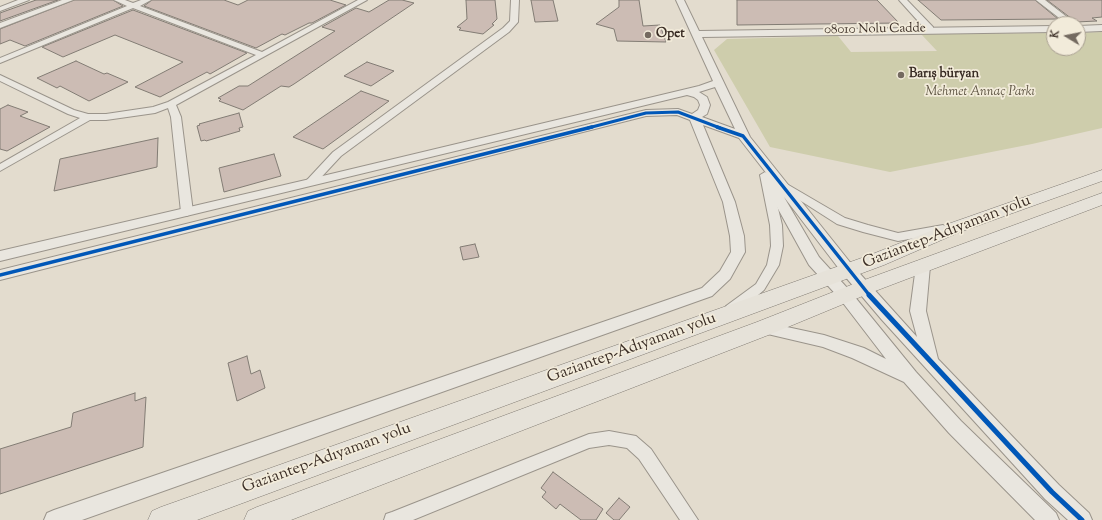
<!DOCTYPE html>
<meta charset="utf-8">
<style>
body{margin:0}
#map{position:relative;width:1102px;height:520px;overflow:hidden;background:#e3dcce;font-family:"Sorts Mill Goudy",serif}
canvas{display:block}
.north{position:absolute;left:1046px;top:16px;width:40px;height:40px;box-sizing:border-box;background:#f2ebda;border:1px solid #a89f91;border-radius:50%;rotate:280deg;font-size:11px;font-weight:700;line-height:16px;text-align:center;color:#392c24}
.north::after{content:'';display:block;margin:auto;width:14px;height:18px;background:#746a60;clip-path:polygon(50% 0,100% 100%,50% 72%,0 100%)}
</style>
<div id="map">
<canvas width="1102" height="520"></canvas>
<div class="north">K</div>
</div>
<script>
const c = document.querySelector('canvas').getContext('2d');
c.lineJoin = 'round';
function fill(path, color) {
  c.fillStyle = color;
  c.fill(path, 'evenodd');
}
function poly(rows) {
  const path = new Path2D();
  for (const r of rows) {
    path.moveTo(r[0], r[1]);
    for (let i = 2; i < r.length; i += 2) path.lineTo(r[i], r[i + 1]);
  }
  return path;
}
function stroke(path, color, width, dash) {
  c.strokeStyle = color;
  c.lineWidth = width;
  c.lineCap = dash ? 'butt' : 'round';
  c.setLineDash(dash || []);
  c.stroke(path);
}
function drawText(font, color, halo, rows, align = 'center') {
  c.font = font + ' "Sorts Mill Goudy",serif';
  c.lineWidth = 3.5;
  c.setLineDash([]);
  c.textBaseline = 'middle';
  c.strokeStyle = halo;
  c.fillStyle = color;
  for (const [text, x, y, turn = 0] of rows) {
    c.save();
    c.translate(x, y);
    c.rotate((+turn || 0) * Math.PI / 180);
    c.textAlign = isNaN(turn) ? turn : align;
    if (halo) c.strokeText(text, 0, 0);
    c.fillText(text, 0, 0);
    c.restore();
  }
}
const green = poly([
 [1102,32,1102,128,1032,144,890,172,770,147,714,50,727,39,838,36,851,52,937,51,921,34,1054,33,1054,48,1078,48,1078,33]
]);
const building = poly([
 [36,0,58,0,0,21,0,13,36,0],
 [74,0,113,0,123,6,25,46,10,40,0,44,0,29,74,0],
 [152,0,224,0,238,5,248,0,330,0,346,5,312,23,309,23,285,35,282,34,256,48,144,6,152,0],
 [389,0,402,0,414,3,294,84,289,87,281,86,243,110,219,101,221,99,218,98,239,86,248,86,335,31,322,27,356,8,369,12,389,0],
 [466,0,495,0,497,19,492,24,494,25,483,34,459,30,461,28,457,27,467,19,466,0],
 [531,0,553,0,558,21,535,22,531,0],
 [619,0,639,0,643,26,660,25,666,42,617,41,614,29,596,24,619,7,619,0],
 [737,0,877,0,899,23,737,25,737,0],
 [918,0,1035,0,1058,19,941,20,918,0],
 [1047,0,1102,0,1102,17,1092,18,1097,21,1076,22,1047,0],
 [133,10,247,53,210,74,207,72,160,97,135,87,183,62,115,35,63,57,42,47,133,10],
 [76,61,104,74,107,73,128,82,89,101,60,86,57,88,37,78,76,61],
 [367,62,394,71,371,86,344,76,367,62],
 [361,91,389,101,323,149,293,137,361,91],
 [8,105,28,112,20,116,50,127,7,151,0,149,0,109,8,105],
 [239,113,243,127,239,128,240,131,206,141,205,140,201,141,197,126,200,125,199,124,239,113],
 [158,138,157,167,54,191,60,159,158,138],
 [274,154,281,176,224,192,219,168,274,154],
 [475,244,479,257,463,260,460,247,475,244],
 [247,356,251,374,260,370,265,388,237,401,228,363,247,356],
 [135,393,135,401,146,397,143,447,0,494,0,449,71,427,73,413,135,393],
 [553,472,603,509,596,520,581,520,560,504,556,509,542,497,546,492,541,488,553,472],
 [619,498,630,507,619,520,614,520,606,513,619,498]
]);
const minor = poly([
 [18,0,29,0,0,11,0,7,18,0],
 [62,0,73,0,0,28,0,23,62,0],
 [114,0,125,0,133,3,141,0,151,0,140,6,262,52,358,0,367,0,176,105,181,117,193,212,187,216,181,212,171,117,168,108,155,113,106,120,90,120,0,171,0,164,80,118,68,114,0,81,0,75,74,110,88,114,106,114,153,107,168,102,256,55,133,8,0,63,0,58,127,6,114,0],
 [511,0,519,0,518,22,509,32,341,156,314,185,306,185,305,183,306,181,333,152,503,28,510,21,511,0],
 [899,0,907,0,933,27,933,31,927,31,899,0],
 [1036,0,1045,0,1076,24,1067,24,1036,0],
 [765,172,770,175,782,225,783,246,779,265,764,290,736,314,731,315,726,314,725,310,726,306,756,284,767,265,771,246,770,225,760,175,765,172],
 [780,180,845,218,868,225,898,233,943,225,949,229,943,233,898,241,863,232,837,224,776,185,775,183,776,181,780,180],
 [609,431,636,436,651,449,698,520,680,520,639,459,627,448,609,445,589,448,413,520,384,520,386,514,392,512,589,434,609,431]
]);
const tertiary = poly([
 [676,0,684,0,699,31,1054,26,1054,32,702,37,750,137,853,266,917,337,910,311,916,266,918,262,923,261,928,262,930,266,926,311,938,359,1059,485,1089,513,1092,520,1068,520,1045,499,882,320,843,274,784,197,819,257,850,291,916,372,961,421,1056,513,1059,520,1035,520,949,433,904,382,852,358,823,347,759,332,756,328,759,324,764,322,824,335,864,348,886,359,840,299,809,265,761,178,767,174,739,138,703,125,735,202,744,236,745,252,730,279,712,296,82,520,44,520,47,513,54,510,702,288,720,271,731,252,730,236,723,202,690,120,677,115,646,116,0,280,0,270,646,110,678,109,692,114,698,110,700,105,698,100,694,97,687,95,0,261,0,251,310,179,699,86,713,81,676,0],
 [715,87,735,129,702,117,707,114,710,105,707,97,699,92,715,87],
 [1102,25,1102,31,1078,32,1078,26,1102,25]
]);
const trunk = poly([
 [1102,170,1102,181,960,232,884,265,197,520,148,520,152,511,161,507,870,255,948,224,1102,170],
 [1102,193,1102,205,870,293,771,334,291,520,244,520,248,511,257,507,757,322,856,283,1102,193]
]);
const cyclewayFar2 = poly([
 [588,128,646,113,678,112,720,128]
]);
const cyclewayFar1 = poly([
 [717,127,743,136,870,296],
 [0,275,592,127]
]);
const cycleway = poly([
 [869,295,1052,492,1082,520]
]);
const markers = [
 [648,35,4,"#746a60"],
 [901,75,4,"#746a60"]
];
const farStreetnames = [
 ["08010 Nolu Cadde",875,30,-1]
];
const farPoinames = [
 ["Opet",656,35],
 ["Barış büryan",909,75]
];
const farParknames = [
 ["Mehmet Annaç Parkı",980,93]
];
const streetNames = [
 ["Gaziantep-Adıyaman yolu",947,233,-21],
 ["Gaziantep-Adıyaman yolu",632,349,-20],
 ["Gaziantep-Adıyaman yolu",327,459,-20]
];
fill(green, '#cecdac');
fill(building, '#ccbcb4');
stroke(building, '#827c74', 1);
stroke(minor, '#9a948b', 2);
stroke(tertiary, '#9a948b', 2);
stroke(trunk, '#827c74', 1);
fill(minor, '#e9e6df');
fill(tertiary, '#e9e6df');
fill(trunk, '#e6e2d9');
stroke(cyclewayFar2, '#0057b8', 3);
stroke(cyclewayFar1, '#0057b8', 3.5);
stroke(cycleway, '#0057b8', 5);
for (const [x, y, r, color] of markers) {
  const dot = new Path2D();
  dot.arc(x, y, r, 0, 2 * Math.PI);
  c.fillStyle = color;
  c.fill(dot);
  stroke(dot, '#f2ebda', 1.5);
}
drawText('13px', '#392c24', '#f2ebda', farStreetnames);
drawText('bold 13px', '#392c24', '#f2ebda', farPoinames, 'left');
drawText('italic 13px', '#5a513f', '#f2ebda', farParknames);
drawText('16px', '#392c24', '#f2ebda', streetNames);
</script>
